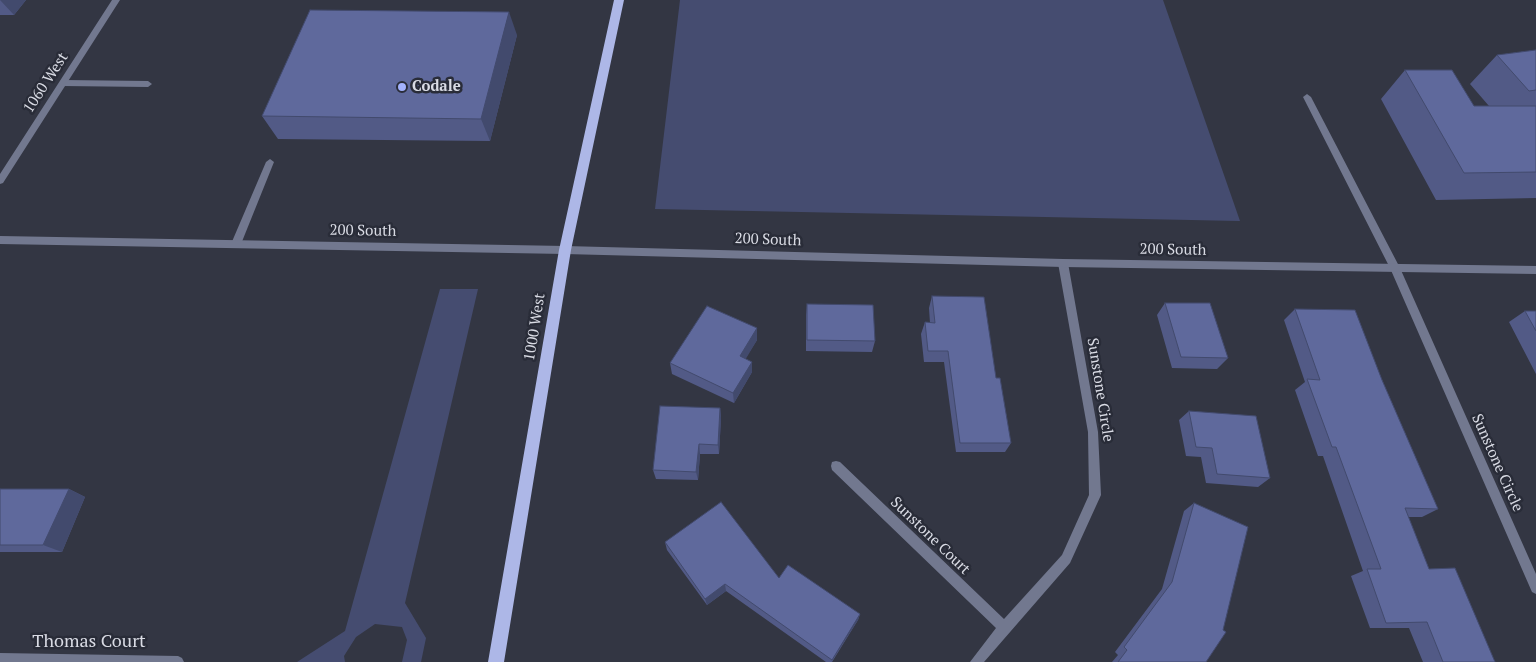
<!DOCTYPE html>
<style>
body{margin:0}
canvas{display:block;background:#333643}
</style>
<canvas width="1536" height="662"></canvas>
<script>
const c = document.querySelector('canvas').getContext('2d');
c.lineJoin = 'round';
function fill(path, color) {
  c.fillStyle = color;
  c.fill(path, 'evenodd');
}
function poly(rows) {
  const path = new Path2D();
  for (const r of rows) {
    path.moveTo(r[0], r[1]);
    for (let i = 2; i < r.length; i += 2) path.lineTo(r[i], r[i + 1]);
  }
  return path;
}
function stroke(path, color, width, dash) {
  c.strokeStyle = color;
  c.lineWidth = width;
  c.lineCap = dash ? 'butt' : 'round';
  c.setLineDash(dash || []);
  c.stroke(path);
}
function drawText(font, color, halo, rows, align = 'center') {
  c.font = font + ' "PT Serif",serif';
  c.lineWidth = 5;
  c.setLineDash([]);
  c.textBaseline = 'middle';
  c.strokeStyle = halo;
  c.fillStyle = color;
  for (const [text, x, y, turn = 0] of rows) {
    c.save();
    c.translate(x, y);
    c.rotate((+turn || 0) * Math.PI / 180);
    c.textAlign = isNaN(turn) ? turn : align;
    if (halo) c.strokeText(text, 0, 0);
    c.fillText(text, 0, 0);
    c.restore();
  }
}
const green = poly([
 [680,0,1163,0,1240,221,655,209],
 [440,289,478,289,405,603,426,638,421,662,402,662,407,640,402,627,375,624,356,637,344,656,345,662,297,662,345,631]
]);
const service = poly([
 [63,80,148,81,152,84,148,87,63,86,59,83,63,80],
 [270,159,274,162,241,244,239,247,233,247,231,244,266,162,270,159]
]);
const minor = poly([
 [112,0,120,0,3,183,0,184,0,174,112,0],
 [1307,94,1311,97,1400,268,1536,574,1536,594,1532,592,1390,268,1303,97,1307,94],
 [1063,259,1068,263,1098,432,1101,495,1070,563,984,662,970,662,996,628,832,470,831,466,832,462,836,461,840,462,1004,619,1062,555,1089,495,1088,432,1058,263,1063,259],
 [0,653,178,656,182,658,184,662,0,662,0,653]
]);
const tertiary = poly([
 [0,236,565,246,1063,259,1536,266,1536,274,1063,267,565,254,0,244,0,236]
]);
const primary = poly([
 [614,0,624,0,571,250,504,662,488,662,559,250,614,0]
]);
const wall = poly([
 [0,0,26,0,14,15,0,15],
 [517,35,490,141,278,139,262,116],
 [1536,50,1536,198,1436,200,1381,99,1405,70,1474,106,1489,106,1470,84,1497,55],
 [932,296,996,378,1011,443,1005,452,956,452,944,362,924,362,921,334,925,322,930,323,929,308],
 [1165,303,1228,358,1217,369,1172,368,1157,315],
 [807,304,875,341,872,352,806,351,806,315],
 [1295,309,1382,380,1438,509,1422,517,1408,517,1429,569,1495,662,1423,662,1409,628,1370,628,1351,576,1363,571,1323,456,1318,456,1295,390,1305,382,1284,320],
 [1525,311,1536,311,1536,374,1509,322],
 [757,328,757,340,745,359,752,372,734,403,672,374,670,363],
 [720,408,721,418,719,454,700,454,698,480,656,479,653,470],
 [1189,411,1270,478,1258,487,1206,483,1201,457,1186,456,1179,420],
 [0,489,69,489,85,497,62,552,0,552],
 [1194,503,1206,662,1112,662,1118,655,1115,652,1162,589,1184,511],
 [665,542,779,578,860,614,858,620,832,662,826,662,726,591,707,605,667,550]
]);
const shadedWall = poly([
 [0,0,26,0,14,15],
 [509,12,517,35,490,141,481,119],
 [757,328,757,340,741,367,740,356],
 [752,362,752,372,734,403,733,393],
 [720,408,721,418,719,454,718,445],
 [699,444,700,454,698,480,696,472],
 [69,489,85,497,62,552,43,545],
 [725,584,726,591,707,605,705,599],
 [860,614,858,620,831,662,832,660]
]);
const building = poly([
 [310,10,509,12,481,119,262,116,310,10],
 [1536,50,1536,90,1529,91,1497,55,1536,50],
 [1405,70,1452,70,1474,106,1536,106,1536,172,1464,173,1405,70],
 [932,296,984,297,996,378,1000,378,1011,443,960,443,948,351,928,351,925,322,935,323,932,296],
 [1165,303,1210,303,1228,358,1181,357,1165,303],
 [807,304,873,305,875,341,807,340,807,304],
 [707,306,757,328,740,356,752,362,733,393,670,363,707,306],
 [1295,309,1355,310,1382,380,1438,509,1405,508,1429,569,1455,568,1495,662,1443,662,1427,622,1386,623,1367,569,1381,569,1336,447,1332,447,1307,379,1320,380,1295,309],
 [1525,311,1536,311,1536,331,1525,311],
 [660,406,720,408,718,445,699,444,696,472,653,470,660,406],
 [1189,411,1256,416,1270,478,1217,474,1212,448,1196,447,1189,411],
 [0,489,69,489,43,545,0,545,0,489],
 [721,502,779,578,788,565,860,614,832,660,725,584,705,599,665,542,721,502],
 [1194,503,1248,527,1223,630,1226,632,1206,662,1118,662,1127,650,1124,647,1172,582,1194,503]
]);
const markers = [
 [402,87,5,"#a3b2fd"]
];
const streetNames = [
 ["1060 West",46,83,-57],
 ["200 South",363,231,1],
 ["200 South",768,240,2],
 ["200 South",1173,250,1],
 ["1000 West",535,327,-81],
 ["Sunstone Circle",1100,390,81],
 ["Sunstone Circle",1497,463,66],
 ["Sunstone Court",930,536,44]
];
const poiNames = [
 ["Codale",412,87]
];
const nearStreetnames = [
 ["Thomas Court",89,642]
];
fill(green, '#454c70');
fill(service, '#72788f');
fill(minor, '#72788f');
fill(tertiary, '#72788f');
fill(primary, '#adb7e7');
fill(wall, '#525a86');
fill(shadedWall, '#424a6d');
fill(building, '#5f699c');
stroke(building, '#424a6d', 1);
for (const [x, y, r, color] of markers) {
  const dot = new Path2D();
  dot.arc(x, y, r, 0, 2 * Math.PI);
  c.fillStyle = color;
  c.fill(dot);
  stroke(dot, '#292c38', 2);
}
drawText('15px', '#d9dbe4', '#292c38', streetNames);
drawText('bold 15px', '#d9dbe4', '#292c38', poiNames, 'left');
drawText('18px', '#d9dbe4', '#292c38', nearStreetnames);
</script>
